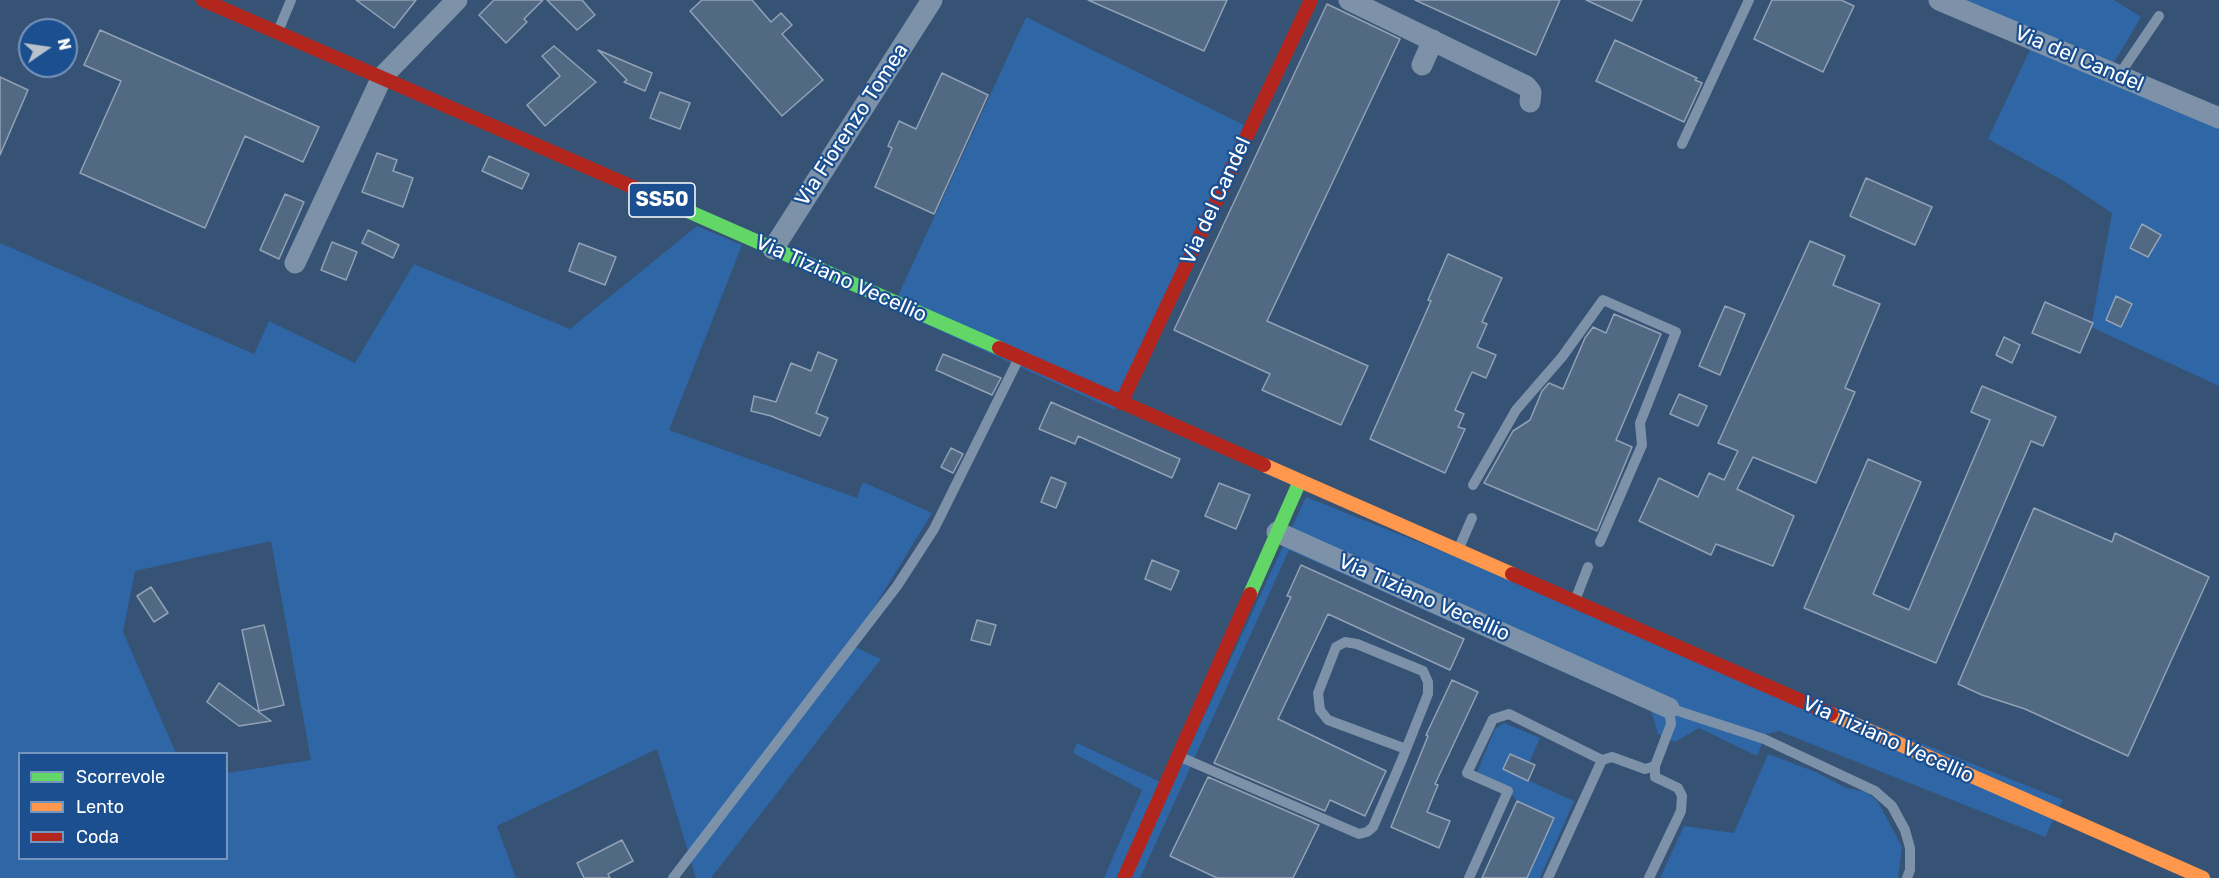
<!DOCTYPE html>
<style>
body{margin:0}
#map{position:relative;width:2219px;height:878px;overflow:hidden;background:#365274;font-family:Rubik,sans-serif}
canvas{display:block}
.legend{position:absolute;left:18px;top:752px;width:210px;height:108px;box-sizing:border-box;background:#1b4f8f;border:2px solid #7695bc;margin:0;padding:8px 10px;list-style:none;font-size:18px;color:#fff}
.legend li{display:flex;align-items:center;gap:12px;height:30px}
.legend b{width:30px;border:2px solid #7695bc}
.north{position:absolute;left:18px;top:18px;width:60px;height:60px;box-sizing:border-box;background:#1b4f8f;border:2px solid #7695bc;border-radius:50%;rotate:77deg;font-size:16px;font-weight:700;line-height:24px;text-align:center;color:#fff}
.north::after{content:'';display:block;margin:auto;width:21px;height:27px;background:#b9c2ce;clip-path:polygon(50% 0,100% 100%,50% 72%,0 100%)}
</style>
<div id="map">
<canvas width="2219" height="878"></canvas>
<ul class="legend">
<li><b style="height:8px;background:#63d668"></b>Scorrevole</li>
<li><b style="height:8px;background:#ff974d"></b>Lento</li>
<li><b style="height:8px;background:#b3261e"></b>Coda</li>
</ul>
<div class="north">N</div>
</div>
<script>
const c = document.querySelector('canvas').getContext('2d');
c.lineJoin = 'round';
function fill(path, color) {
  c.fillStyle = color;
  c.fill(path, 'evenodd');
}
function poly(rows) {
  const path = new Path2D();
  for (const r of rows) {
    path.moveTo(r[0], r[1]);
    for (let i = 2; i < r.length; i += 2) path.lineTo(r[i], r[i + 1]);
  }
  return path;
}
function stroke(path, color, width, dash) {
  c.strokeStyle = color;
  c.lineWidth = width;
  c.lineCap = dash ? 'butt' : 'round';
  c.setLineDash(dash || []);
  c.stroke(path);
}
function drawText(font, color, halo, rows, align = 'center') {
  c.font = font + ' Rubik,sans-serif';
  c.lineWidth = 4.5;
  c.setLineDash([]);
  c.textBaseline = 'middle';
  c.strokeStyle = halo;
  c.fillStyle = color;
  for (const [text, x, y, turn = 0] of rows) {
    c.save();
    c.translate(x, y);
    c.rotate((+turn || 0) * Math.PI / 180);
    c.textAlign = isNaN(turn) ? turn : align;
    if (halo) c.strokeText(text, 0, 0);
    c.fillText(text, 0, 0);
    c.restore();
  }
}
const green = poly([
 [1948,0,2114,0,2141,17,2113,64,2219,111,2219,386,2091,327,2112,213,2062,180,1988,139,2036,37],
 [1026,17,1244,125,1115,410,892,309],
 [697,226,742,245,669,430,857,498,863,482,932,513,851,645,881,659,711,878,696,878,657,749,497,826,516,878,0,878,0,243,254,354,269,321,355,363,414,264,570,329],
 [271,541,311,760,227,773,226,858,20,858,20,754,176,753,123,632,135,571],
 [1306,497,2063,800,2045,837,1779,731,1766,734,1757,756,1699,728,1675,742,1658,734,1651,711,1289,550,1140,878,1104,878,1142,790,1073,753,1077,743,1171,787],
 [1504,723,1540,738,1529,763,1510,754,1503,769,1574,801,1540,878,1527,878,1553,818,1517,801,1512,795,1477,772,1495,729],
 [1768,754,1816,772,1846,788,1867,792,1878,802,1902,847,1898,878,1660,878,1684,826,1734,833]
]);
const building = poly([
 [356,0,416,0,394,28,356,0],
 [494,0,543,0,524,19,527,22,506,43,479,15,494,0],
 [547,0,582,0,595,15,577,30,547,0],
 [702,0,752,0,771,22,781,13,792,25,782,34,823,80,782,116,690,11,702,0],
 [1088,0,1227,0,1204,51,1088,0],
 [1415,0,1560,0,1536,55,1415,0],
 [1586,0,1642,0,1632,21,1586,0],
 [1772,0,1841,0,1854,6,1823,72,1754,39,1772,0],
 [1327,4,1400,39,1267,321,1368,366,1341,425,1262,390,1270,374,1174,330,1327,4],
 [100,30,319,127,303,162,245,136,205,228,80,173,121,81,84,65,100,30],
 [1615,40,1697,78,1695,80,1702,83,1684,122,1596,81,1615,40],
 [554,46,596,82,545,126,527,105,560,76,542,56,554,46],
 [598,50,652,73,645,91,624,82,627,80,598,50],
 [942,73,988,95,934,214,875,187,892,148,888,146,899,121,916,129,942,73],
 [0,77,28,90,0,155,0,77],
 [660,92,690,103,680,129,650,118,660,92],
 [377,153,397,160,393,171,413,178,403,207,362,192,377,153],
 [489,156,529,174,522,189,482,171,489,156],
 [1866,178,1932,207,1915,245,1850,216,1866,178],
 [285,194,304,202,279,259,260,250,285,194],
 [2142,224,2161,235,2148,257,2130,248,2142,224],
 [368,230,399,245,393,258,362,243,368,230],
 [1810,241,1845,256,1833,285,1880,304,1845,388,1855,392,1816,483,1753,457,1737,489,1794,516,1773,566,1716,544,1711,555,1639,521,1659,478,1698,497,1709,473,1724,480,1738,451,1718,443,1810,241],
 [332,242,357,252,346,280,321,270,332,242],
 [579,243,616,257,605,285,569,271,579,243],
 [1448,254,1502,278,1482,322,1487,324,1477,347,1496,355,1486,378,1472,372,1455,410,1464,414,1458,427,1465,429,1445,473,1370,439,1431,301,1428,300,1448,254],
 [2116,296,2132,304,2121,327,2106,320,2116,296],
 [2045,302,2093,323,2080,353,2032,333,2045,302],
 [1725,306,1745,314,1720,375,1699,366,1725,306],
 [1614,314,1661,334,1616,440,1632,447,1597,531,1484,483,1513,431,1530,420,1542,391,1549,383,1563,389,1585,338,1593,327,1606,333,1614,314],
 [2004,337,2020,345,2012,363,1996,355,2004,337],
 [818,352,837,360,816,413,828,418,820,436,771,416,751,411,754,396,776,402,791,363,811,371,818,352],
 [943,354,1001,378,992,395,936,370,943,354],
 [1982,386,2056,417,2043,446,2031,441,1936,663,1804,608,1868,459,1921,482,1873,594,1909,610,1990,420,1971,412,1982,386],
 [1679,394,1707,406,1698,426,1670,414,1679,394],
 [1051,402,1180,459,1172,478,1078,436,1075,444,1039,429,1051,402],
 [951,448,963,454,953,473,941,467,951,448],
 [1051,477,1066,483,1056,508,1041,502,1051,477],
 [1219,483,1250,495,1236,529,1205,516,1219,483],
 [2034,508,2112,542,2115,533,2209,577,2128,756,2025,709,1982,695,1958,684,2034,508],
 [1152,560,1179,571,1171,590,1145,579,1152,560],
 [1301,565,1464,639,1450,670,1328,614,1278,719,1386,771,1365,816,1330,800,1325,811,1214,763,1291,597,1287,596,1301,565],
 [151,587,168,613,154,622,137,596,151,587],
 [977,620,996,625,990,645,971,640,977,620],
 [264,625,284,705,259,711,242,630,264,625],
 [1452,680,1478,692,1435,784,1438,785,1427,812,1450,821,1439,848,1391,827,1428,736,1426,735,1452,680],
 [219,683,271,721,239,726,207,702,219,683],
 [1510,754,1535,765,1528,781,1503,769,1510,754],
 [1208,777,1319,825,1293,878,1217,878,1170,856,1208,777],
 [1517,801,1554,818,1527,878,1482,878,1517,801],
 [622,840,633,861,608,874,610,878,584,878,577,863,622,840]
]);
const lane = poly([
 [279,29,291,0],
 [2119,75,2159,16],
 [1682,144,1749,0],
 [1473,485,1516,410,1562,357,1603,300,1676,332,1640,423,1642,445,1600,542],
 [1459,548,1472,518],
 [1576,598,1588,567],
 [1178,756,1359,834,1367,832,1373,827,1401,762,1428,694,1428,682,1423,671,1357,644,1345,642,1336,647,1318,693,1320,710,1328,720,1406,749],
 [673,878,897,586,934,529,1019,358],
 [1469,878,1508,791,1467,773,1493,719,1509,714,1602,760],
 [1548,878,1602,760,1612,757,1645,769,1655,766],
 [1649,878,1681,811,1682,796,1678,788,1655,777,1655,766,1671,724,1669,708,1764,739,1875,791,1892,806,1905,830,1910,848,1910,870,1907,878]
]);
const street = poly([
 [1349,0,1526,86,1531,92,1530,102],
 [1939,0,2219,118],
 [1422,65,1433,40],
 [773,249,932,0],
 [295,263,382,77,457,0],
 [1277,532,1669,708]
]);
const fast = poly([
 [665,201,999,348],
 [1250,594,1300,481]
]);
const slow = poly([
 [1264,465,1512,574],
 [1831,714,2203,878]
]);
const jam = poly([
 [203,0,665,201],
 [999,348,1264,465],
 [1121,403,1311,0],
 [1512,574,1831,714],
 [1124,878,1250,594]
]);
const shields = [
 [662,200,66]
];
const shieldNames = [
 ["SS50",662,200]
];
const streetNames = [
 ["Via del Candel",2079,59,23],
 ["Via Fiorenzo Tomea",852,125,-57],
 ["Via del Candel",1216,201,-65],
 ["Via Tiziano Vecellio",841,279,24],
 ["Via Tiziano Vecellio",1424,598,24],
 ["Via Tiziano Vecellio",1888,740,24]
];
fill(green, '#2f66a5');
fill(building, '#526984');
stroke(building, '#92a2b6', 1.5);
stroke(lane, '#7d92a8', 10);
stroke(street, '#7d92a8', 21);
stroke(fast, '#63d668', 14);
stroke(slow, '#ff974d', 14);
stroke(jam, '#b3261e', 14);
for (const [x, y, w] of shields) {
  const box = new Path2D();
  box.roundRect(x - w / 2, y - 17, w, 34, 4.5);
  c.fillStyle = '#1b4f8f';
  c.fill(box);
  stroke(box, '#fff', 1.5);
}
drawText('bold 20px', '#fff', null, shieldNames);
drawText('21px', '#fff', '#1b4f8f', streetNames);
</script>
